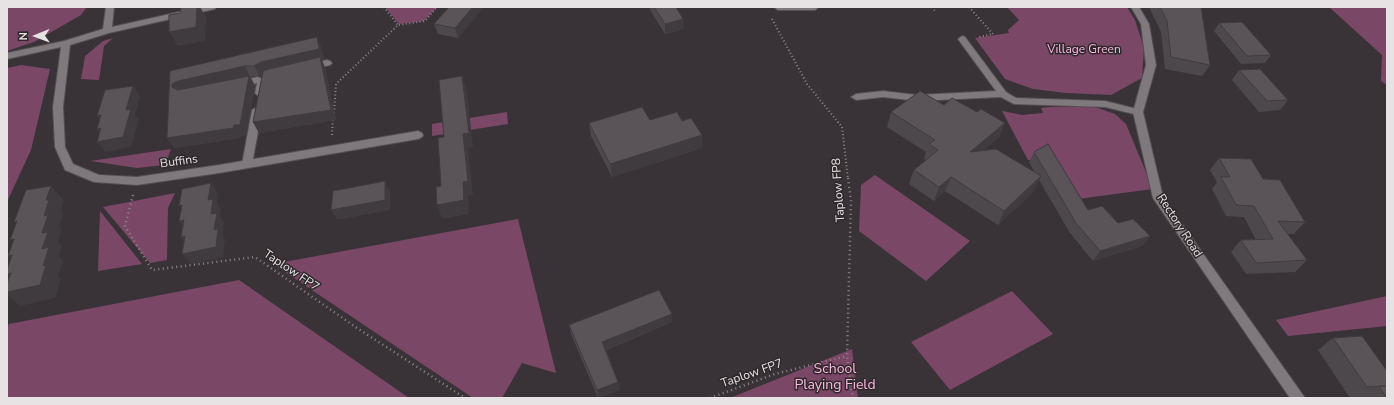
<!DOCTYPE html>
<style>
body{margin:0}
#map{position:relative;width:1394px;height:405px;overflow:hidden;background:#393337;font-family:"Nunito Sans",sans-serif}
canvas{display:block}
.frame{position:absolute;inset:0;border:8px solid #e7e3e5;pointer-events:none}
.north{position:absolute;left:16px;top:16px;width:40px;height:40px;-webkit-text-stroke:3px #2f292c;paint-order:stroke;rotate:269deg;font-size:11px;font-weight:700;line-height:16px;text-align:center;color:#e7e3e5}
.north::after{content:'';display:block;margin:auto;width:14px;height:18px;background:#e7e3e5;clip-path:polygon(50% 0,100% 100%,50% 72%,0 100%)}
</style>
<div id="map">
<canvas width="1394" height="405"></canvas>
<div class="frame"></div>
<div class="north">N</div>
</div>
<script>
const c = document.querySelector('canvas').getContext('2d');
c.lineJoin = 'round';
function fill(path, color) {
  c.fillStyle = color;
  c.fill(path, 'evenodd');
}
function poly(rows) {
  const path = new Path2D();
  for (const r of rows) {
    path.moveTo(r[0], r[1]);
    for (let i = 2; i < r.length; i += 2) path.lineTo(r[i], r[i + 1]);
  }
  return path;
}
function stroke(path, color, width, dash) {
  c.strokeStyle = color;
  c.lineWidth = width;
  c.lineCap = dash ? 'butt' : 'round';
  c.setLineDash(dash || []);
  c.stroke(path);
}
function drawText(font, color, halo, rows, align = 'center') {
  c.font = font + ' "Nunito Sans",sans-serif';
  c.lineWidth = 3;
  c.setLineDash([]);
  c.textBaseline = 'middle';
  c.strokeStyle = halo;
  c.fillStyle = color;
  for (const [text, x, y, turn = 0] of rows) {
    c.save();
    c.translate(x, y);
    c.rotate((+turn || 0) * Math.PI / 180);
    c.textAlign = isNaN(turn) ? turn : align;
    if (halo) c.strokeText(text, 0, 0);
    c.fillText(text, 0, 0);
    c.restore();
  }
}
const green = poly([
 [7,7,87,7,81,15,34,42,7,51],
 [385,7,437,7,424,21,399,24],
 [1007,7,1127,7,1135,20,1144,48,1142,78,1111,95,1066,93,1033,89,1005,79,975,38,1009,33,1008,30,1019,20],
 [1329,7,1387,7,1387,85,1381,81,1382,55],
 [113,38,104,46,99,80,81,79,85,56,103,41],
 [21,65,50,69,31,150,7,202,7,68],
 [1049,107,1095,107,1115,114,1126,124,1153,189,1070,200,1046,159,1028,160,1002,111,1022,115,1043,113,1041,108],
 [507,112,508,124,432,136,432,124],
 [171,149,165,165,137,168,90,161],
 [875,175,970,241,926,281,859,231,861,185],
 [175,193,168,208,167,260,150,263,103,207],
 [100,211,142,264,98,271],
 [518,219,556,373,522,363,502,398,473,398,273,264],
 [239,280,409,398,7,398,7,329,9,324],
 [1012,291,1053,334,950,390,911,342],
 [1387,296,1387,326,1288,336,1276,320],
 [852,349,858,398,730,398]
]);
const pathFar1 = poly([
 [384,7,398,25],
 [932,7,935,11],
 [969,7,993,34,979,37],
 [772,19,807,84,842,127,848,179],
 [334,113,336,84,398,25,425,21,437,7],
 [332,135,333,118]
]);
const path = poly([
 [848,178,851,201,847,356,853,398],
 [133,195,125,226,152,270,255,257,357,328,465,398],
 [710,398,775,374,847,356]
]);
const service = poly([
 [962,36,965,37,1006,92,1016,98,1105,101,1141,110,1143,112,1138,115,1105,107,1014,104,1001,97,917,101,883,97,856,100,851,97,856,94,883,91,917,95,996,91,958,39,962,36],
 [327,60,330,61,332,63,330,65,309,70,304,67,306,65,327,60],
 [257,77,265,79,267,81,263,95,257,95,255,93,257,83,239,87,234,84,236,82,257,77],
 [257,107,262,110,252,164,251,167,247,168,243,167,242,164,252,110,257,107]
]);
const minor = poly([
 [106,7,114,7,112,27,201,7,216,7,215,9,109,33,70,45,63,107,65,147,73,164,99,175,137,177,219,165,418,131,422,133,423,135,422,137,418,139,219,173,137,185,94,182,65,170,55,147,53,107,61,47,7,59,7,53,64,41,103,29,106,7],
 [774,7,819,7,815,10,778,10,774,7],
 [1131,7,1139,7,1149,24,1156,65,1143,112,1163,197,1305,398,1290,398,1153,198,1133,112,1146,65,1141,24,1131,7]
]);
const wall = poly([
 [650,7,676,7,684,29,665,34,650,10],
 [1149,7,1201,7,1210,65,1202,76,1165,69,1161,32],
 [482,9,458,38,438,34,434,24],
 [1219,23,1271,55,1265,63,1241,64,1214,31],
 [317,37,321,48,324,59,322,60,325,68,336,120,259,133,253,122,262,75,260,76,250,77,255,86,246,135,241,136,240,138,175,148,167,138,170,71],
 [1239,70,1288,100,1280,110,1259,112,1232,80],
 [944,105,977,112,1005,123,999,137,983,151,1035,173,1029,162,1034,152,1088,210,1150,236,1142,246,1093,261,1070,233,1039,180,1034,191,998,225,945,191,934,201,909,184,914,170,927,160,924,159,926,152,887,127,891,112],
 [650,120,682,121,702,135,702,148,612,177,591,136,589,123],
 [1219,158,1263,179,1305,222,1294,234,1287,234,1307,260,1295,272,1246,274,1231,252,1241,240,1256,240,1244,217,1226,216,1212,189,1217,182,1210,170],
 [672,322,606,350,618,382,620,390,598,398,571,334,569,325],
 [1333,338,1387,371,1387,398,1350,398,1318,350]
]);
const shadedWall = poly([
 [197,7,200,7,206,17,205,41,178,46,169,32],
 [473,7,482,7,482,9,458,38,455,28],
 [683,19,684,29,665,34,665,24],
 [317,37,321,48,324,59,322,60,325,68,336,120,259,133,253,122,267,73,260,76,254,66,261,62],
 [245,66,255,86,246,135,241,136,240,138,175,148,167,138,179,95,172,87,172,84,178,81],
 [462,76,467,91,473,147,468,148,473,195,468,196,469,214,442,219,437,205,463,182],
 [133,86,140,96,135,115,139,120,131,147,105,152,97,142,126,110],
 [101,115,105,126,97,116],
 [1005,123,999,137,965,166,970,152],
 [101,128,105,139,97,129],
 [702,135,702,148,612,177,610,164],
 [1041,176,1034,191,998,225,1004,211],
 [951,177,945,191,934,201,939,187],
 [385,181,390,192,390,210,337,220,331,210],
 [211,183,218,193,217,203,221,209,220,216,224,223,223,236,225,239,223,257,191,264,182,254,214,230,208,200],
 [51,186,64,200,61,211,63,214,59,226,62,229,58,242,62,246,59,256,63,261,58,277,61,279,55,298,20,306,7,295,7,292,43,266,42,233,46,200],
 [184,220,187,231,179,221],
 [185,236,189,247,181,237],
 [1150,236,1142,246,1093,261,1100,251],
 [12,255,23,270,8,256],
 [11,273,21,288,7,276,7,274],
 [672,314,672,322,604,350,602,342],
 [618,382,620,390,598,398,597,390]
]);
const building = poly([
 [181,7,197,7,196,27,169,32,169,15,180,13,181,7],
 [449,7,473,7,455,28,434,24,449,7],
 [654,7,676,7,683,19,665,24,654,7],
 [1160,7,1201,7,1210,65,1171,57,1167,21,1160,7],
 [1242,22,1271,55,1247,56,1219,23,1242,22],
 [317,37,319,49,261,62,254,66,245,66,178,81,172,84,172,87,178,90,249,76,240,125,234,125,233,128,167,138,170,71,317,37],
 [320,57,331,110,253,122,263,72,265,70,320,57],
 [1260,69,1288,100,1267,101,1239,70,1260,69],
 [462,76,469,133,463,134,468,181,463,182,464,200,437,205,436,187,441,186,438,138,444,137,439,80,462,76],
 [133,86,126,110,131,109,123,137,97,142,101,128,97,129,101,115,97,116,105,90,133,86],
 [920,91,944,105,952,98,977,112,981,109,1005,123,970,152,996,149,1041,176,1004,211,951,177,939,187,914,170,938,150,929,144,935,140,891,112,920,91],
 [642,107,650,120,677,112,682,121,691,118,702,135,610,164,589,123,642,107],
 [1048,144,1088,210,1102,206,1118,223,1133,219,1150,236,1100,251,1076,223,1034,152,1048,144],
 [1219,158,1251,159,1263,179,1280,180,1305,222,1278,221,1307,260,1256,263,1241,240,1273,239,1254,206,1236,205,1221,177,1230,177,1219,158],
 [385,181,385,200,331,210,333,191,385,181],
 [211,183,208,200,213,199,211,214,217,213,214,230,218,229,216,247,182,254,185,236,181,237,184,220,179,221,182,205,179,206,182,189,211,183],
 [51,186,46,200,49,200,44,216,48,215,42,233,48,232,42,249,49,247,43,266,46,265,40,285,7,292,7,283,11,273,7,274,7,270,12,255,8,256,14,239,10,240,17,221,14,222,26,190,51,186],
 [659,290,672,314,602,342,618,382,597,390,569,325,659,290],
 [1362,336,1387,371,1387,398,1379,386,1385,386,1367,387,1333,338,1362,336]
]);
const parkNames = [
 ["Village Green",1084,50]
];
const streetNames = [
 ["Buffins",179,162,-8],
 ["Taplow FP8",839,190,-94],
 ["Rectory Road",1179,226,57],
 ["Taplow FP7",291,271,34],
 ["Taplow FP7",752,374,-19]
];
const nearParknames = [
 ["School",835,370],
 ["Playing Field",835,386]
];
fill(green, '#7a4767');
stroke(service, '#544f52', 2);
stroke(minor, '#544f52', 2);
stroke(pathFar1, '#8d888b', 2, [1, 2.5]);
stroke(path, '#8d888b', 2.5, [1, 3.5]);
fill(service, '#7f787c');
fill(minor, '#7f787c');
fill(wall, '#4d484c');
fill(shadedWall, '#3f3b3e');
fill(building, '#5a5458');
stroke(building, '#3f3b3e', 1);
drawText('12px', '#feb9e2', '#2f292c', parkNames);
drawText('12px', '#e7e3e5', '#2f292c', streetNames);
drawText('14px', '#feb9e2', '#2f292c', nearParknames);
</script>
